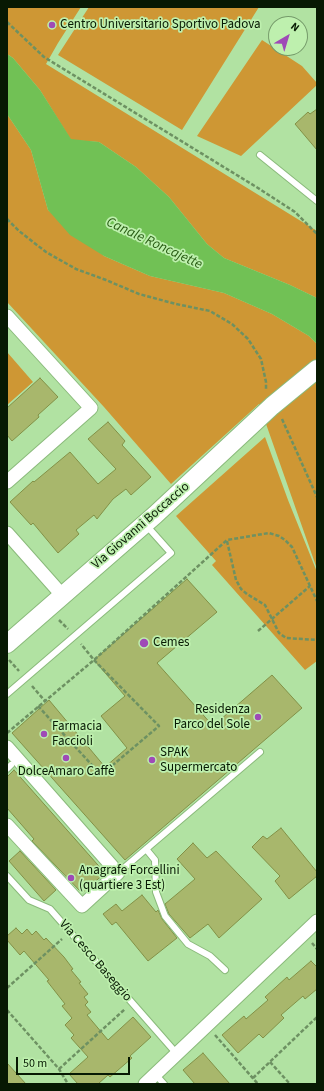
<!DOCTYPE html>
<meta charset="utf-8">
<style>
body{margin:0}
#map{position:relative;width:324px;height:1091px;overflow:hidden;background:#b1e2a2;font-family:"Source Sans 3",sans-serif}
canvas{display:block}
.frame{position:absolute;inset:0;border:8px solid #071903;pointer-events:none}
.north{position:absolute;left:268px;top:16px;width:40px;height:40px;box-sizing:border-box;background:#bef0ae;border:1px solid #759a6a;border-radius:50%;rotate:38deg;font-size:11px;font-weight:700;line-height:16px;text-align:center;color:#071903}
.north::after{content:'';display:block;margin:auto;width:14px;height:18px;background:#9f4ab7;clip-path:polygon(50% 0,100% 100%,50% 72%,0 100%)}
.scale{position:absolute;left:16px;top:1057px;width:114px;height:18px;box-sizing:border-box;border:2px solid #071903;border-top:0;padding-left:5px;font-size:12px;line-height:14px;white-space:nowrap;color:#071903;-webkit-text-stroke:3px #bef0ae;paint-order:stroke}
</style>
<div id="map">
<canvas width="324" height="1091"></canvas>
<div class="frame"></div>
<div class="north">N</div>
<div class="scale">50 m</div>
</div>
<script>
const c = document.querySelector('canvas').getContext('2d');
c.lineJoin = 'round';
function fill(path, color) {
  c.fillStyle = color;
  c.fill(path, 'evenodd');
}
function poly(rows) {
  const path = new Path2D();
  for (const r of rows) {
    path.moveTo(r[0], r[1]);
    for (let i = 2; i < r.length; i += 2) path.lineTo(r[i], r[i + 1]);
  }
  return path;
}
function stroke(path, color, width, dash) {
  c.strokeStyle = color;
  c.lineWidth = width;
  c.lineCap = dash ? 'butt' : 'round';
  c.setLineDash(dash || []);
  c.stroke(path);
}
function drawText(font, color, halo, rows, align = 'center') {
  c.font = font + ' "Source Sans 3",sans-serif';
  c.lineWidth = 3.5;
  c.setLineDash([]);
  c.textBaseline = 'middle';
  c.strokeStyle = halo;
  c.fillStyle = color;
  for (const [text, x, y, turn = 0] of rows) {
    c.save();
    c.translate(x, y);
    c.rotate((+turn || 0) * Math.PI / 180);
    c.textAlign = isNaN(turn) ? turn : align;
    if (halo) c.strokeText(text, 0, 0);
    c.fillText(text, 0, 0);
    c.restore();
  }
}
const green = poly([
 [7,7,81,7,58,43,46,64,317,231,317,298,290,285,224,258,207,244,169,197,136,167,99,142,71,140,40,90,13,58,7,54],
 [89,7,259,7,182,130,58,55],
 [262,40,302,66,317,83,317,85,241,156,197,136],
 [7,114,31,150,48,210,104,256,150,276,224,293,272,314,309,336,317,344,317,569,259,404,171,484,104,407,7,302],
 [7,352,33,382,7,405],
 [265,437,288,500,317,572,317,661,305,670,212,565,216,561,176,516]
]);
const water = poly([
 [7,54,13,58,40,90,71,139,99,142,136,167,169,197,207,244,224,258,290,285,317,298,317,344,309,336,272,314,224,293,150,276,104,256,70,235,48,210,31,150,7,114]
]);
const building = poly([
 [317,109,317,150,295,124,308,112,310,114,317,109],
 [40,378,58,397,38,415,39,417,12,441,7,435,7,408,40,378],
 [108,422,125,441,122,445,151,477,131,495,126,489,113,499,97,519,94,515,76,530,79,534,58,553,33,523,31,525,10,502,33,481,34,482,70,452,98,484,116,469,88,439,108,422],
 [187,579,217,612,157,663,213,726,272,675,302,708,125,860,12,733,49,700,105,767,127,748,101,716,125,696,94,660,187,579],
 [14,770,105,873,82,893,32,841,34,839,7,808,7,777,14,770],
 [281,828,317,872,317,876,289,899,275,881,280,876,252,847,263,836,267,839,281,828],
 [193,843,207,858,216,851,262,899,219,938,208,924,190,938,169,914,165,904,195,879,177,859,193,843],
 [20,851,56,890,44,901,9,861,20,851],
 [142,895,156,912,158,910,162,919,177,938,148,961,116,922,112,925,103,914,116,904,122,911,142,895],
 [16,928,22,934,27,929,32,935,36,931,44,940,46,938,64,957,73,969,71,970,81,982,79,983,88,994,84,997,88,1002,85,1005,91,1012,87,1015,108,1040,133,1017,151,1037,130,1056,132,1058,110,1077,108,1075,98,1084,78,1084,69,1074,88,1057,71,1038,74,1035,65,1025,72,1018,62,1006,65,1004,47,981,49,980,24,951,20,955,7,940,7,936,16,928],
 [311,961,317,967,317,989,305,999,303,996,281,1015,284,1018,263,1038,259,1034,238,1053,222,1035,244,1016,246,1019,268,1000,265,997,287,977,289,980,311,961],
 [203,1053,230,1084,195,1084,183,1070,203,1053],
 [7,1063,26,1084,7,1084,7,1063]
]);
const path = poly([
 [7,22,44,57,258,188,295,212,317,234],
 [7,219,19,231,46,252,76,269,106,280,139,294,176,304,210,311,232,324,248,339,261,359,266,382,266,389],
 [282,419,317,497],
 [227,541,236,580,241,589,247,594,265,605,279,633,286,638,317,640],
 [59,620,68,629],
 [258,631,310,586],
 [9,660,19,671],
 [32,686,45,701],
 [38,706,101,775,159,726,94,660,81,644],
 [7,733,94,660,227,540,269,533,279,536,285,540,292,547,317,601],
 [312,943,317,949],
 [7,988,62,939],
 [7,1010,59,1069,68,1084],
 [215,1035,258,1084],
 [270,1062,290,1084],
 [59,1069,125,1009],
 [253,1078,317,1017]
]);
const lane = poly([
 [260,155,317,201],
 [7,694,171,553,146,525],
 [7,769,11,765],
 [146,849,155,860,156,892,165,916,188,944,210,956,225,970],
 [118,873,260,752],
 [7,876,29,900,50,909,177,1054],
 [155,1074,164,1084]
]);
const street = poly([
 [7,316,91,408,7,482],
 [7,533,62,595],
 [7,747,118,873,82,906,7,825],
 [145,1084,317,921]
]);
const secondary = poly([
 [7,644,155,515,272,406,317,369]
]);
const markers = [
 [52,25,4,"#9f4ab7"],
 [144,643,5,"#9f4ab7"],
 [258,717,4,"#9f4ab7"],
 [44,734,4,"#9f4ab7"],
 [66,758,4,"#9f4ab7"],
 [152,760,4,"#9f4ab7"],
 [71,878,4,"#9f4ab7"]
];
const poiNames = [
 ["Centro Universitario Sportivo Padova",60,25],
 ["Cemes",153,643],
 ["Residenza",250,710,"right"],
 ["Parco del Sole",250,725,"right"],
 ["Farmacia",52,727],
 ["Faccioli",52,742],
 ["SPAK",160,753],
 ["Supermercato",160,768],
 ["DolceAmaro Caffè",66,772,"center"],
 ["Anagrafe Forcellini",79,871],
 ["(quartiere 3 Est)",79,886]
];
const streetNames = [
 ["Via Giovanni Boccaccio",141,526,-41],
 ["Via Cesco Baseggio",95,961,49]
];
const waterNames = [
 ["Canale Roncajette",154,244,25]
];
fill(green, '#ce9734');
fill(water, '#71c155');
fill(building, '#a8b76c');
stroke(building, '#829046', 1);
stroke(lane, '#8aba7b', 8);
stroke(street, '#8aba7b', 15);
stroke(secondary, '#8aba7b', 20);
stroke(path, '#6d9162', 2.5, [4, 2]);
stroke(lane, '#fff', 6);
stroke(street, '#fff', 13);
stroke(secondary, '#fff', 18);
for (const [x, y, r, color] of markers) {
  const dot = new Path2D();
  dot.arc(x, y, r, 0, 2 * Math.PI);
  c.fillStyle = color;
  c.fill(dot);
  stroke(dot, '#bef0ae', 1.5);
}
drawText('13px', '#071903', '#bef0ae', poiNames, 'left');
drawText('13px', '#071903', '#bef0ae', streetNames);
drawText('italic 14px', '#295c14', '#bef0ae', waterNames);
</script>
